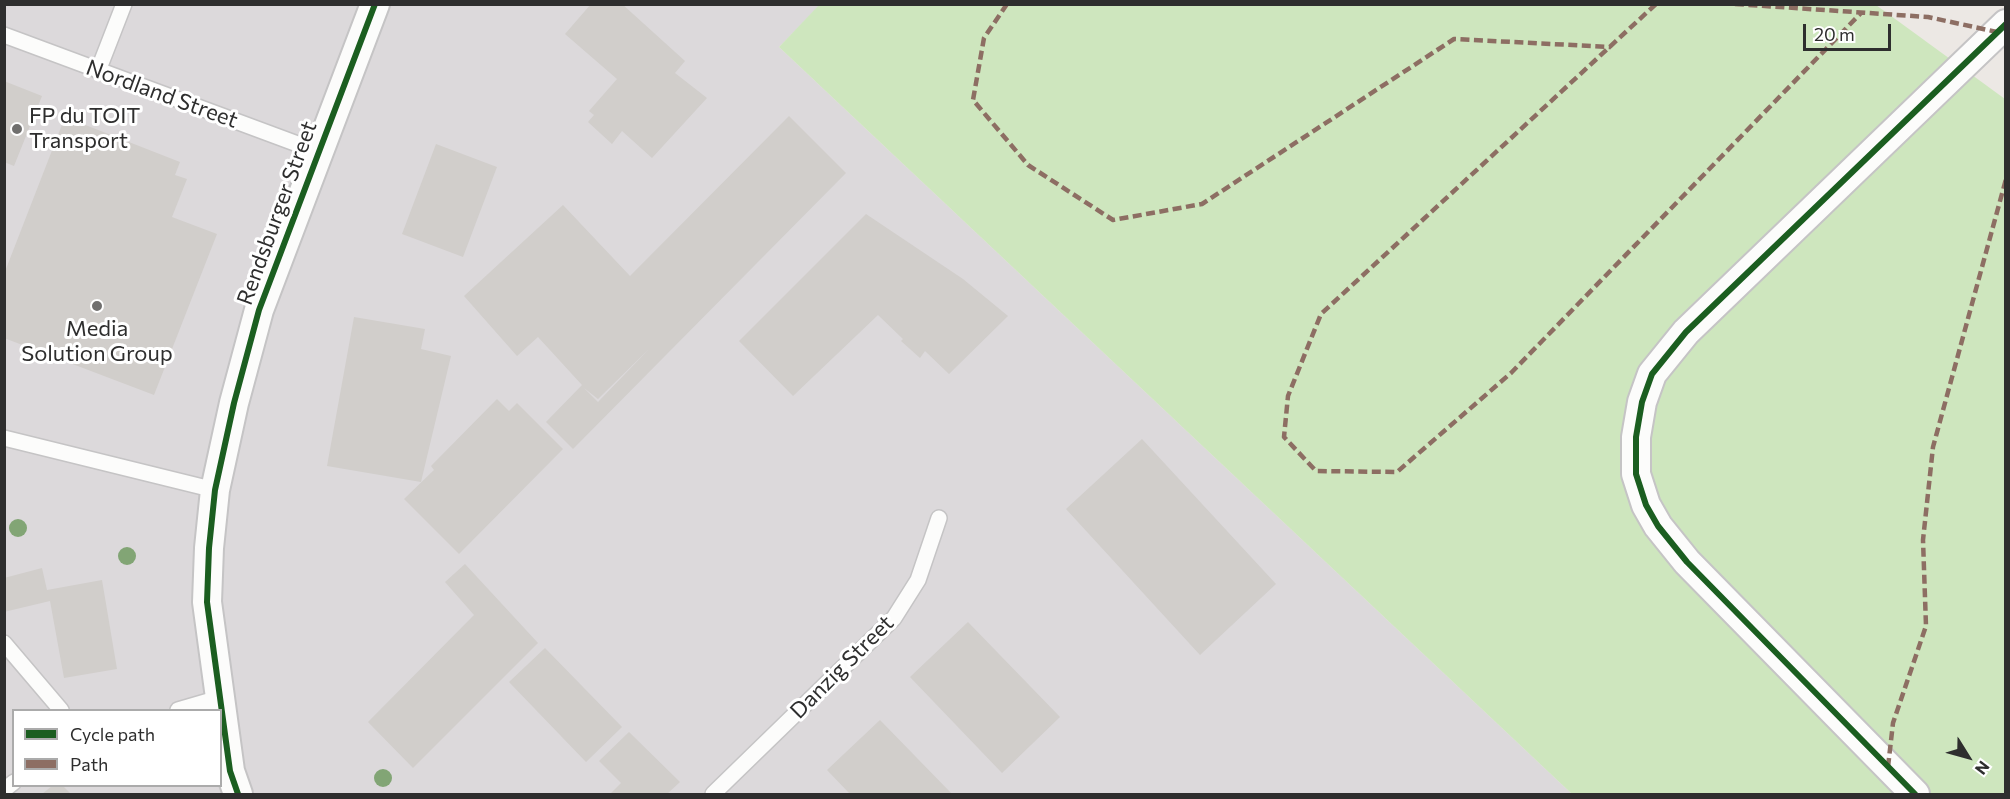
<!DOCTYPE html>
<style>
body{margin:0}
#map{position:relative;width:2010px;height:799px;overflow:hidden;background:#ece8e4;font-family:Commissioner,sans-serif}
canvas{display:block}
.frame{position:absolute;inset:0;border:6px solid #2e2e2e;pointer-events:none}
.legend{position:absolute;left:12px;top:709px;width:210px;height:78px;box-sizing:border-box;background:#fff;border:2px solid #ababab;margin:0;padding:8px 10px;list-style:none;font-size:18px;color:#2e2e2e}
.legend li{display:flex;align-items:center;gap:12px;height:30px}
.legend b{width:30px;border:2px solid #ababab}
.north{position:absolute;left:1938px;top:727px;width:60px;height:60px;-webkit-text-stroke:4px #fff;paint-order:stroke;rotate:127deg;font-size:16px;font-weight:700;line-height:24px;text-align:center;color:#2e2e2e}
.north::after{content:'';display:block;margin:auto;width:21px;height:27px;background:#2e2e2e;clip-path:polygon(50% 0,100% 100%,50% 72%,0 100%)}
.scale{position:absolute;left:1803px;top:24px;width:88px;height:27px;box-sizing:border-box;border:3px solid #2e2e2e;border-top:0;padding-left:8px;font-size:18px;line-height:21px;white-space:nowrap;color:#2e2e2e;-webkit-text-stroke:4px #fff;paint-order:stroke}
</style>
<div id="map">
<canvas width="2010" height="799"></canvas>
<div class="frame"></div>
<ul class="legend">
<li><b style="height:8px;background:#1b5e20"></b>Cycle path</li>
<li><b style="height:8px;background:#8d6e63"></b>Path</li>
</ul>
<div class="north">N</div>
<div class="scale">20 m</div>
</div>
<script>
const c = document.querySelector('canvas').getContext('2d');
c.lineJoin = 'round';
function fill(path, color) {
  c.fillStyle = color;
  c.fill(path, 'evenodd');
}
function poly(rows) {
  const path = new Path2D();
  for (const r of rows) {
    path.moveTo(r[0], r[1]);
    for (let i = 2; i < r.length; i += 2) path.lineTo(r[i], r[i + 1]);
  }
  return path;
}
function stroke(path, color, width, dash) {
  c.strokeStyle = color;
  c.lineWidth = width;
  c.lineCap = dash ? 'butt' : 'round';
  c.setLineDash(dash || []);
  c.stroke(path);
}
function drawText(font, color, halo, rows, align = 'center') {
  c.font = font + ' Commissioner,sans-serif';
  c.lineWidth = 6;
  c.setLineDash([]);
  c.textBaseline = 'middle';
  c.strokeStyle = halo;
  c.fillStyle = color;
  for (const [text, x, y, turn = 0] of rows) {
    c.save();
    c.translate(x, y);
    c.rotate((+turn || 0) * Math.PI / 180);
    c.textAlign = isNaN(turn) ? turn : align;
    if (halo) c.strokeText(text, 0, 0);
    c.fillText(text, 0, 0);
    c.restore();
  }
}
const industrial = poly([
 [5,4,820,5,779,47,1572,794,5,794],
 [14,710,220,710,220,786,14,786]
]);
const green = poly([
 [820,4,1876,5,2005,99,2005,794,1572,794,779,47]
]);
const building = poly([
 [591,4,622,4,685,61,675,73,707,98,652,158,622,131,612,144,588,122,594,115,589,111,617,79,565,34],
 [4,81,42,96,14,166,4,162],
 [789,116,846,173,573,449,546,422,582,385,538,337,517,356,464,296,563,205,630,276],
 [649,349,598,402,584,388,598,399],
 [65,117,180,162,175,175,187,179,172,217,217,234,154,395,4,338,4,274],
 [436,144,497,167,463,257,402,234],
 [866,214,963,279,1008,316,949,374,925,351,920,358,901,341,903,339,878,315,793,396,739,341],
 [354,317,425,329,421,349,451,356,421,482,327,466],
 [497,399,509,411,517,403,563,449,459,554,404,499,434,470,431,466],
 [1142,439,1276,584,1200,655,1066,509],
 [465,564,538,643,413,768,368,722,474,615,445,582],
 [42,568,47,590,102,580,117,669,64,678,50,601,4,612,4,578],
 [968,622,1060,717,1002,773,910,677],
 [545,648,622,727,586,762,509,682],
 [880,720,952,794,850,794,827,770],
 [629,732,680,782,667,794,610,794,621,783,599,761],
 [52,786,63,786,71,794,42,794]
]);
const lane = poly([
 [4,35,319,152],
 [98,71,124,4],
 [4,438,215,490],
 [4,643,61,710],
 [178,710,219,698],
 [4,790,14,782],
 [713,794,894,618,918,580,939,518]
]);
const street = poly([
 [238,794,230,771,207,602,209,548,215,490,234,403,259,310,375,4],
 [1915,794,1687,562,1658,526,1646,505,1636,474,1636,437,1642,402,1652,374,1686,332,2006,24]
]);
const quiet = poly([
 [1007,4,984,38,973,100,1028,165,1113,220,1202,204,1454,39,1611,47],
 [1656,4,1321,314,1288,396,1284,437,1316,471,1397,472,1511,373,1861,13],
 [1735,4,1928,17,1997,32],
 [1888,767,1893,723,1926,626,1923,540,1933,447,2006,179]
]);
const cycleway = poly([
 [238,794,230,771,207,602,209,548,215,490,234,403,259,310,375,4],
 [1915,794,1687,562,1658,526,1646,505,1636,474,1636,437,1642,402,1652,374,1686,332,2006,24]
]);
const trees = [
 [18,528],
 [127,556],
 [383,778]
];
const markers = [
 [17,129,6,"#706f6e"],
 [97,306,6,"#706f6e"]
];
const streetNames = [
 ["Nordland Street",162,94,20],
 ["Rendsburger Street",277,213,-70],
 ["Danzig Street",842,667,-45]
];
const poiNames = [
 ["FP du TOIT",29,116],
 ["Transport",29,141],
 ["Media",97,329,"center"],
 ["Solution Group",97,354,"center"]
];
fill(industrial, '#dcd9db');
fill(green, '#cee6be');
fill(building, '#d1cecb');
stroke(lane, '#c5c4c5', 18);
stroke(street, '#c5c4c5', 32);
stroke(lane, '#fcfcfb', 15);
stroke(street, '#fcfcfb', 28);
stroke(quiet, '#8d6e63', 4.5, [9, 4.5]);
stroke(cycleway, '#1b5e20', 6);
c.fillStyle = '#82a575';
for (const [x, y] of trees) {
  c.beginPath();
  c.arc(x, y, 9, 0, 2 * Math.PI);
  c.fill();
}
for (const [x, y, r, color] of markers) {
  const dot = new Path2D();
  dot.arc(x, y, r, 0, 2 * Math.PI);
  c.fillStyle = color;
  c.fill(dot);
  stroke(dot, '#fff', 2);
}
drawText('22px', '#2e2e2e', '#fff', streetNames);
drawText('22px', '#2e2e2e', '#fff', poiNames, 'left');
</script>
